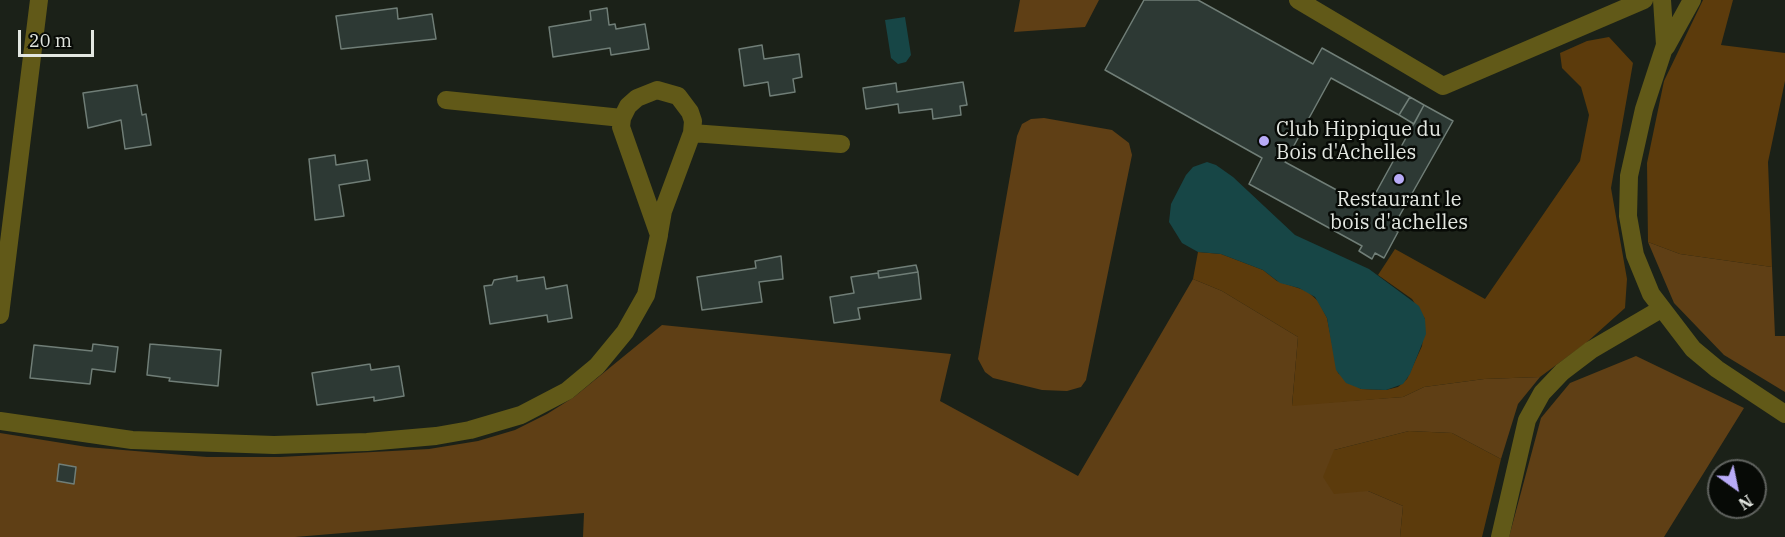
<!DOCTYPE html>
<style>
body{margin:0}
#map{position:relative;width:1785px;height:537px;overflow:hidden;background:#1b2118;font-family:"IBM Plex Serif",serif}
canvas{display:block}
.north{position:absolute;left:1707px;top:459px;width:60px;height:60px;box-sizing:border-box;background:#070a06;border:2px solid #5f625e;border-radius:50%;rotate:147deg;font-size:16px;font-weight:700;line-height:24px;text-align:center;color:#e3e7e1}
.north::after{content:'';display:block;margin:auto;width:21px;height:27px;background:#b8abf7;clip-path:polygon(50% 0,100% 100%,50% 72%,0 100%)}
.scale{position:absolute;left:18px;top:30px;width:76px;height:27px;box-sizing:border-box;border:3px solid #e3e7e1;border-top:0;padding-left:8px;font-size:18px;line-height:21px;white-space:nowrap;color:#e3e7e1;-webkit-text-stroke:4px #070a06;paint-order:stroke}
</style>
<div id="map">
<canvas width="1785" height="537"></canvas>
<div class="north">N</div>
<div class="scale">20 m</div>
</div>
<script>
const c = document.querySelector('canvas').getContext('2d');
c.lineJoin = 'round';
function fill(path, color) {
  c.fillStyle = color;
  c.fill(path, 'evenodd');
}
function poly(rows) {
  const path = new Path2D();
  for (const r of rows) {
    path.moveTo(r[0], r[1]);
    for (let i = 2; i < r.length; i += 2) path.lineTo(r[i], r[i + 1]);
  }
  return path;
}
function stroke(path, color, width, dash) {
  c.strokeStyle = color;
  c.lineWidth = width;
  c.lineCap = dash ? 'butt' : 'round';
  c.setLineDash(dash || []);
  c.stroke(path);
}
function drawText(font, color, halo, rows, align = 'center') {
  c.font = font + ' "IBM Plex Serif",serif';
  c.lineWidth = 5;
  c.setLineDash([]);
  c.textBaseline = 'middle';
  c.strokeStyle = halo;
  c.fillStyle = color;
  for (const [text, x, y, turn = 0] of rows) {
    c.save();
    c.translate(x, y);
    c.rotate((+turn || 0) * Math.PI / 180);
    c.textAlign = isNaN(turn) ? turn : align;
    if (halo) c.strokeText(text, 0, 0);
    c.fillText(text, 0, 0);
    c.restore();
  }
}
const green = poly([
 [1020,0,1099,0,1085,27,1014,32],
 [1044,118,1112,130,1129,143,1132,155,1086,380,1081,387,1067,391,1042,390,993,378,985,372,978,359,1017,136,1022,124,1031,119],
 [1648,242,1680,254,1772,267,1775,336,1785,336,1785,392,1724,355,1674,303],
 [1193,279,1222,291,1298,337,1292,405,1403,397,1424,387,1484,379,1540,377,1518,404,1501,459,1452,433,1409,431,1334,450,1368,491,1403,506,1400,537,583,537,584,513,295,537,0,537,0,433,87,447,207,457,280,457,429,449,478,441,515,430,547,414,574,397,662,325,951,354,940,401,1078,476],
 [1636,356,1744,408,1664,537,1509,537,1541,418,1570,383]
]);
const forest = poly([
 [1703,0,1733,0,1721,45,1785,53,1785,81,1768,162,1772,267,1680,254,1648,242,1647,163,1664,81],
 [1609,37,1633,63,1611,188,1627,279,1625,308,1586,343,1540,377,1484,379,1424,387,1403,397,1292,406,1298,337,1222,291,1193,279,1198,252,1221,254,1263,270,1277,281,1307,291,1318,301,1327,318,1338,373,1361,389,1386,390,1398,387,1407,379,1422,346,1425,319,1412,299,1378,275,1395,249,1485,299,1580,161,1589,115,1581,87,1562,68,1560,53,1587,41],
 [1409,431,1452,433,1501,459,1482,537,1400,537,1403,506,1368,491,1334,494,1323,477,1334,450]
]);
const water = poly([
 [905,17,911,55,906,62,898,64,891,58,885,20],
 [1207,162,1216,165,1233,177,1295,235,1369,269,1419,306,1425,319,1426,334,1410,374,1403,384,1386,390,1361,389,1346,383,1336,370,1327,318,1315,297,1299,288,1280,283,1263,270,1221,254,1198,252,1182,243,1169,222,1171,204,1186,175,1193,167]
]);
const building = poly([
 [1144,0,1198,0,1313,64,1322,48,1410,97,1399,115,1331,78,1285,162,1368,207,1424,105,1453,121,1392,229,1398,232,1384,258,1375,253,1372,259,1359,251,1362,246,1249,184,1262,158,1105,70,1144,0],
 [397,8,398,19,432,14,436,39,341,49,336,16,397,8],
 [607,8,609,25,615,24,616,29,645,24,649,49,611,55,610,48,553,57,549,27,591,20,590,11,607,8],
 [762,45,764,59,799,54,802,77,793,79,795,92,770,96,768,82,744,86,739,49,762,45],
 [963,82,967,105,960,106,961,115,933,119,932,109,899,113,898,104,866,109,863,88,896,83,897,92,963,82],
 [137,85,142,115,146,114,151,145,125,149,121,120,88,128,83,93,137,85],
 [1410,97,1424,105,1414,124,1399,115,1410,97],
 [335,155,336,165,367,160,370,180,339,185,344,216,315,220,309,159,335,155],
 [781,256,783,279,759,282,762,302,702,310,697,277,756,268,755,261,781,256],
 [916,265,918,272,879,278,878,271,916,265],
 [918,272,921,299,858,308,860,319,834,323,830,297,854,293,851,277,878,273,879,278,918,272],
 [517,276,517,281,544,277,546,289,567,285,572,318,548,322,547,315,490,324,484,286,492,285,494,280,517,276],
 [93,344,118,347,115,372,92,369,90,384,30,378,34,345,92,351,93,344],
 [150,344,221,350,218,386,169,381,170,378,147,375,150,344],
 [370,364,371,370,399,366,404,396,374,401,374,397,317,405,312,373,370,364],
 [59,464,76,467,74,484,57,481,59,464]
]);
const minor = poly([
 [1298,0,1443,86,1644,0],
 [1662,0,1665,45,1644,109,1629,176,1628,216,1635,255,1651,294,1693,349,1717,369,1785,414],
 [1666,47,1692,0],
 [446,100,622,118],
 [659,234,663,211,692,133],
 [0,315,39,0],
 [0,421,132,440,274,445,367,442,436,436,470,430,521,415,567,391,597,366,625,332,646,295,659,235,621,127,622,118,628,106,637,98,657,90,678,96,690,112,693,121,692,133,841,144],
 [1500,537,1527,420,1542,393,1562,372,1591,350,1661,309]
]);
const markers = [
 [1264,141,6,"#b8abf7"],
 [1399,179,6,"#b8abf7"]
];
const poiNames = [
 ["Club Hippique du",1276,130],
 ["Bois d'Achelles",1276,153],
 ["Restaurant le",1399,200,"center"],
 ["bois d'achelles",1399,223,"center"]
];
fill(green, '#5f3f15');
fill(forest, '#5c3b0c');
fill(water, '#174646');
fill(building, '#2d3934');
stroke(building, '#707e77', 1.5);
stroke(minor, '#615918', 18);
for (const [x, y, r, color] of markers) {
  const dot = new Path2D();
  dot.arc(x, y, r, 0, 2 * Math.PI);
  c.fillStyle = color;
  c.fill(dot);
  stroke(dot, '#070a06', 2);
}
drawText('20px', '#e3e7e1', '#070a06', poiNames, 'left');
</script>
